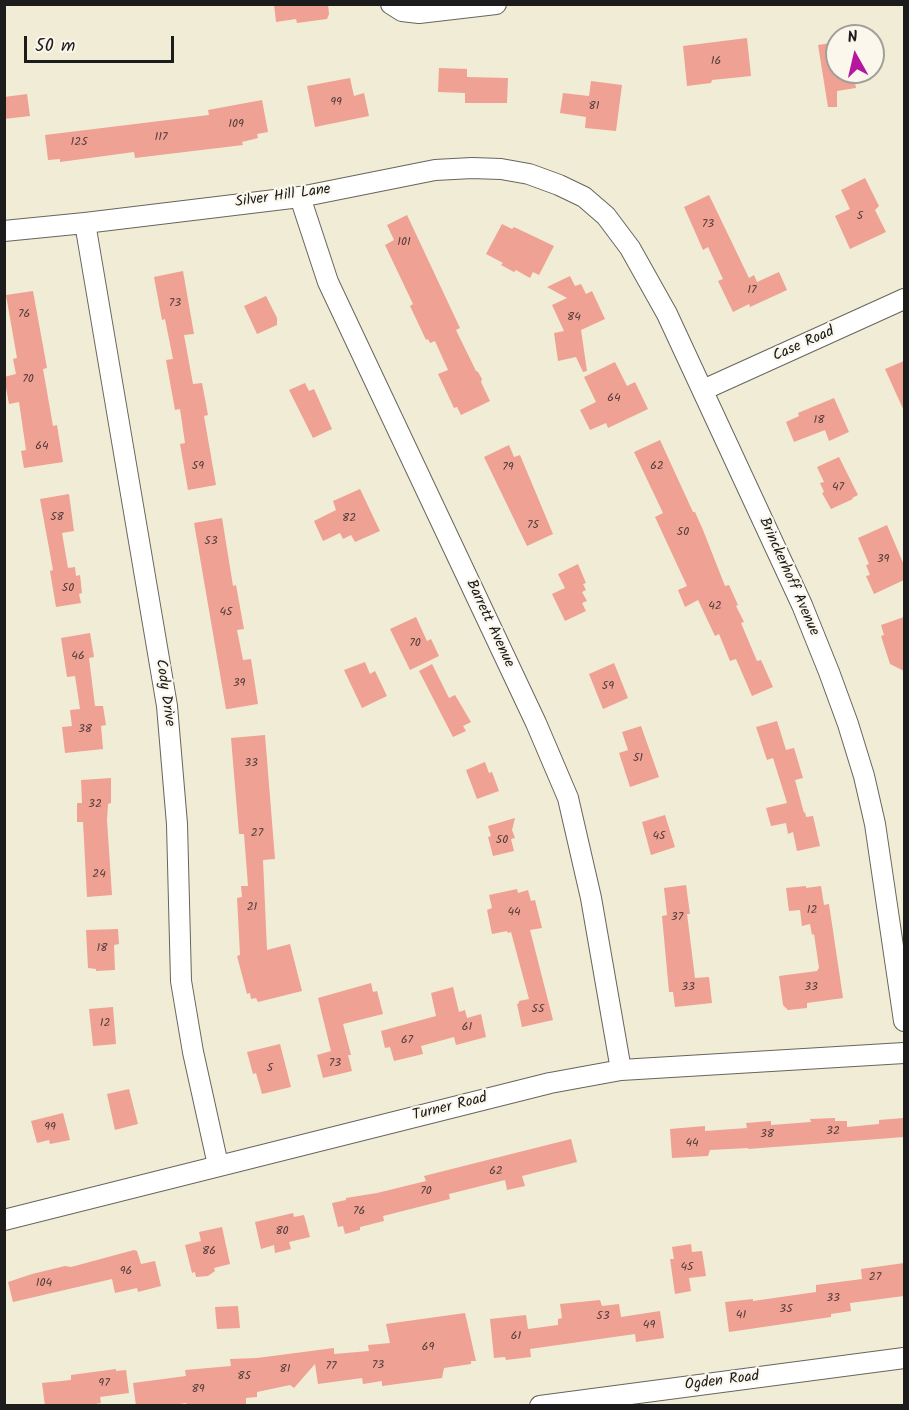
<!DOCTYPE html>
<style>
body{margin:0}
#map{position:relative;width:909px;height:1410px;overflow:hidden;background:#f1ecd5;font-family:Kalam,sans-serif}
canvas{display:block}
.frame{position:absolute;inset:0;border:6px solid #1c1c1c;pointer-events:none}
.north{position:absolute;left:825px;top:24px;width:60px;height:60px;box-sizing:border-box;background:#fbf7ec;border:2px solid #a29f99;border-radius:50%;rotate:352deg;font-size:16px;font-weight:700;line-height:24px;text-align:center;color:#1c1c1c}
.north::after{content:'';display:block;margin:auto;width:21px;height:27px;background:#b5179e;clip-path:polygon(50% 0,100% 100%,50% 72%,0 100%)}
.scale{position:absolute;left:24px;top:36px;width:150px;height:27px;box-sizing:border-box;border:3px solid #1c1c1c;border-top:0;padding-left:8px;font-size:18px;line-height:21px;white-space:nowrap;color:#1c1c1c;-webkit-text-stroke:4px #fbf7ec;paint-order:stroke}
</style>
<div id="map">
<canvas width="909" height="1410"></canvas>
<div class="frame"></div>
<div class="north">N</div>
<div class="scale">50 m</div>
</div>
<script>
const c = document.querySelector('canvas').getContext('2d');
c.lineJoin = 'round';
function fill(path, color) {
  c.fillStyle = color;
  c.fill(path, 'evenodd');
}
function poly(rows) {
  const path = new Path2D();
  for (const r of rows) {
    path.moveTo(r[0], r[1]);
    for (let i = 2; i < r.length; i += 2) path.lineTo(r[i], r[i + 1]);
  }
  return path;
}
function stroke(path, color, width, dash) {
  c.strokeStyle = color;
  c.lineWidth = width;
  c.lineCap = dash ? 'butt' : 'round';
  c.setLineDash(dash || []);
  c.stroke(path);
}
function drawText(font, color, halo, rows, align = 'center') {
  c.font = font + ' Kalam,sans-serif';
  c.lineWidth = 4.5;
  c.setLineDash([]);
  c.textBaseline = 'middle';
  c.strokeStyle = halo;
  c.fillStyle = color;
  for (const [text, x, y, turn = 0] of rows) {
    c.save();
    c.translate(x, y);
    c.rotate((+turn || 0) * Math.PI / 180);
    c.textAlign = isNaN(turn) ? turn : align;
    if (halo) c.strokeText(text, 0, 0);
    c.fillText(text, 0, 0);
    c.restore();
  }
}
const building = poly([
 [274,4,328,4,329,14,327,19,297,23,296,19,276,22],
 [747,38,751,76,712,80,711,83,687,86,683,46],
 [837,42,837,72,853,72,856,88,837,91,837,107,828,107,818,45],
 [439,68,467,69,467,77,508,78,507,103,465,103,465,93,438,92],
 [350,78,354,96,364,93,369,116,315,127,307,86],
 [591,81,622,85,616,131,585,128,586,117,560,113,563,93,589,96],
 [27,94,30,116,4,119,4,97],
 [262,100,268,132,257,134,258,138,242,142,243,145,135,158,134,152,60,162,60,159,48,160,45,135,209,115,208,110],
 [865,178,879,206,875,210,886,232,850,249,835,216,850,209,841,190],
 [709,195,749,278,754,275,757,282,779,272,787,290,750,307,749,304,733,312,718,281,723,279,708,247,703,250,684,207],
 [407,215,460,328,456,330,476,371,478,372,482,379,481,382,490,401,461,415,457,407,454,408,438,374,448,370,435,341,430,343,428,339,426,340,410,306,413,304,385,245,394,240,387,225],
 [502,224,512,229,514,227,554,246,539,275,533,272,530,278,516,270,514,272,501,265,503,263,486,254],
 [183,271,194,334,184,335,193,384,202,383,208,415,204,416,216,485,188,490,180,444,185,443,180,409,175,410,166,360,173,359,165,319,162,320,154,277],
 [570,276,575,286,581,284,586,294,592,291,605,319,581,330,587,371,583,372,576,357,558,361,554,333,564,331,552,305,567,298,547,287],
 [33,291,47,368,43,369,53,426,57,425,63,462,24,468,21,451,26,450,19,402,9,404,4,377,16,374,13,359,17,358,6,295],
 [266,296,277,318,277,325,257,334,244,306],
 [904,361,904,411,885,369],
 [615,362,627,386,635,382,648,409,608,428,606,423,590,430,580,410,596,402,584,377],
 [305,383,309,391,314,389,332,429,313,438,289,390],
 [834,398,849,432,829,441,825,430,794,442,786,422,799,416,798,413],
 [660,440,693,512,695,512,703,530,725,586,729,585,738,605,736,606,744,622,741,623,757,661,761,660,773,687,752,696,736,659,730,661,719,634,715,636,698,600,685,607,678,590,687,586,655,517,663,513,634,452],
 [509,445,514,457,520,455,553,534,527,546,484,457],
 [839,457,858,495,852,498,853,499,831,509,822,493,824,492,820,483,824,482,817,467],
 [360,489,380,531,355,542,351,535,343,539,340,533,323,541,314,521,336,510,333,501],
 [69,494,74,531,62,533,68,568,75,567,76,576,80,575,82,593,79,594,81,603,56,607,50,571,53,570,40,499],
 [222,518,233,586,236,585,244,629,237,630,243,660,251,659,258,704,228,709,226,709,194,523],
 [887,525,904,565,904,580,874,594,866,576,870,575,866,565,869,564,858,538],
 [578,564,586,583,583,584,586,590,582,592,587,601,582,603,586,611,565,621,552,594,565,588,558,574],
 [416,617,427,641,431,639,439,656,410,670,390,629],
 [904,617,904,671,890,664,881,636,884,635,881,625],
 [90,633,94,657,89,658,95,706,103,706,106,725,101,726,103,749,65,753,62,727,72,726,70,710,80,709,75,676,67,677,61,638],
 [365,662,370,674,375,671,387,696,362,708,344,670],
 [614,663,628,698,603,709,589,674],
 [432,664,449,698,455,695,471,722,463,726,466,731,453,737,419,671],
 [777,721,786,750,794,748,803,778,795,780,804,813,805,812,806,817,813,816,820,846,797,851,793,832,788,834,786,823,771,826,766,808,787,803,773,758,767,760,756,727],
 [641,726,659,777,630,787,619,753,628,750,622,732],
 [265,735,275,859,263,860,267,950,290,944,302,991,258,1002,256,998,251,999,250,993,247,994,237,956,240,955,237,898,242,897,241,886,248,886,244,834,239,834,231,738],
 [485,762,489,773,492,772,499,791,477,799,466,770],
 [111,778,111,803,108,804,107,820,112,895,87,897,83,822,77,822,77,803,82,803,81,780],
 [665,815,675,847,651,855,642,822],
 [515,818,512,830,515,838,511,839,514,851,493,856,488,837,491,836,488,826],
 [686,885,690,914,687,914,695,978,709,977,712,1003,675,1007,673,992,669,992,662,916,667,915,664,888],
 [806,886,806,888,821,886,824,905,829,904,843,998,807,1003,807,1008,788,1010,783,1005,779,976,817,971,819,968,814,934,812,935,810,924,802,926,800,910,789,911,786,888],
 [517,889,518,893,528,890,531,901,535,900,542,928,530,930,553,1020,522,1027,517,1004,519,1003,519,1001,529,999,511,932,508,933,507,931,492,934,487,910,492,908,489,895],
 [118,929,119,944,114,945,115,970,96,971,96,969,88,968,86,930],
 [371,983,373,992,377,991,383,1014,343,1024,351,1055,348,1055,352,1071,323,1078,317,1055,331,1051,318,998],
 [453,987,459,1012,465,1010,467,1018,481,1014,486,1037,456,1045,454,1037,421,1046,423,1054,394,1061,390,1047,385,1048,381,1031,436,1016,431,993],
 [113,1007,116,1044,93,1046,89,1009],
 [280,1044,291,1087,262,1094,256,1073,253,1074,247,1052],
 [129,1089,138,1124,115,1130,107,1094],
 [63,1113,70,1140,50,1144,49,1140,37,1143,31,1121],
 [835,1118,835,1121,847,1121,847,1127,879,1124,879,1120,904,1118,904,1137,748,1149,748,1148,710,1150,708,1156,672,1158,670,1129,705,1126,705,1131,747,1128,746,1123,771,1121,771,1125,811,1122,810,1119],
 [571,1139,577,1162,522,1176,525,1186,507,1190,505,1180,449,1194,450,1199,383,1216,384,1221,360,1227,360,1230,345,1234,343,1226,338,1227,332,1203,346,1200,346,1198,377,1193,426,1181,424,1176],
 [293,1213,294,1217,304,1215,310,1237,289,1242,291,1249,275,1253,274,1245,261,1249,255,1222],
 [222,1227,230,1264,214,1268,215,1271,208,1276,196,1277,195,1272,192,1273,185,1245,201,1241,199,1232],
 [691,1244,692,1252,702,1251,706,1276,689,1278,691,1291,675,1294,670,1259,674,1259,672,1247],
 [134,1250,137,1251,141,1264,155,1261,161,1286,138,1292,137,1288,115,1293,112,1279,13,1302,8,1282,32,1274,65,1266,71,1267],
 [904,1263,904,1296,850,1303,851,1311,831,1314,831,1317,729,1332,725,1302,753,1299,753,1301,816,1292,816,1285,862,1279,861,1269],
 [600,1300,602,1306,619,1304,621,1317,660,1311,664,1338,636,1342,635,1334,530,1349,531,1357,506,1360,505,1357,494,1358,490,1319,526,1315,528,1329,558,1325,558,1319,562,1318,560,1304],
 [238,1306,240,1328,217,1329,215,1307],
 [465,1313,476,1361,471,1361,471,1364,444,1368,442,1378,382,1386,382,1381,363,1384,362,1378,318,1384,315,1364,294,1388,290,1385,257,1392,257,1397,246,1398,246,1405,187,1406,186,1403,167,1406,136,1406,133,1383,186,1376,185,1370,231,1366,230,1359,257,1358,334,1348,334,1354,369,1351,368,1345,390,1343,386,1324],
 [116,1369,116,1371,126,1370,129,1393,100,1397,101,1403,85,1406,45,1406,42,1383,71,1380,71,1375]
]);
const minor = poly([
 [391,4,402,11,419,13,496,4],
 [300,197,328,282,536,723,568,798,591,898,621,1070],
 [85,223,167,706,177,824,181,981,193,1052,218,1165],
 [4,231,85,223,300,197,435,170,472,168,501,169,529,174,559,185,584,197,606,216,630,248,667,314,802,605,829,672,848,724,864,776,875,824,904,1021],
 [703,390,904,299],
 [4,1220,550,1083,621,1070,904,1053],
 [540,1406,904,1358]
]);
const numberNames = [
 ["16",716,62],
 ["99",336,103],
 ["81",594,107],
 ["109",236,125],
 ["117",161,138],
 ["125",79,143],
 ["5",860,217],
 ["73",708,225],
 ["101",404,243],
 ["17",752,291],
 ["73",175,304],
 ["76",24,315],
 ["84",574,318],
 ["70",28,380],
 ["64",614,399],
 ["18",819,421],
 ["64",42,447],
 ["59",198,467],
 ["62",657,467],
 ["79",508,468],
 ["47",838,488],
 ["58",57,518],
 ["82",349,519],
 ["75",533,526],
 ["50",683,533],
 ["53",211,542],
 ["39",883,560],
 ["50",68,589],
 ["42",715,607],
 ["45",226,613],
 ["70",415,644],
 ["46",78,657],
 ["39",239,684],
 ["59",608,687],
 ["38",85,730],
 ["51",638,759],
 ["33",251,764],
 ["32",95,805],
 ["27",257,834],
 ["45",659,837],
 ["50",502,841],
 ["24",99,875],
 ["21",252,908],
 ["12",812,911],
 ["44",514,913],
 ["37",677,918],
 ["18",102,949],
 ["33",688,988],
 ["33",811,988],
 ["55",538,1010],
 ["12",105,1024],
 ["61",467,1028],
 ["67",407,1041],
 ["73",335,1064],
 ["5",270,1069],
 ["99",50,1128],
 ["32",833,1132],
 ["38",767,1135],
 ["44",692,1144],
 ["62",496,1172],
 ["70",426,1192],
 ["76",359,1212],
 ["80",282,1232],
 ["86",209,1252],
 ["45",687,1268],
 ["96",126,1272],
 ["27",875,1278],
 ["104",44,1284],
 ["33",833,1299],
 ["35",786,1310],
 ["41",741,1316],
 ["53",603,1317],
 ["49",649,1326],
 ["61",516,1337],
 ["69",428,1348],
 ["73",378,1366],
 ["77",331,1367],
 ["81",285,1370],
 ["85",244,1377],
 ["97",104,1384],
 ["89",198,1390]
];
const streetNames = [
 ["Silver Hill Lane",283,197,-8],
 ["Case Road",804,345,-24],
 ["Brinckerhoff Avenue",788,577,66],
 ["Barrett Avenue",489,624,65],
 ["Cody Drive",164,693,82],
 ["Turner Road",450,1108,-14],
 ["Ogden Road",722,1382,-7]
];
fill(building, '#efa193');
stroke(minor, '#67655d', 22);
stroke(minor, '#fff', 20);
drawText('12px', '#513d3a', null, numberNames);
drawText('15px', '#1c1c1c', '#fbf7ec', streetNames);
</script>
